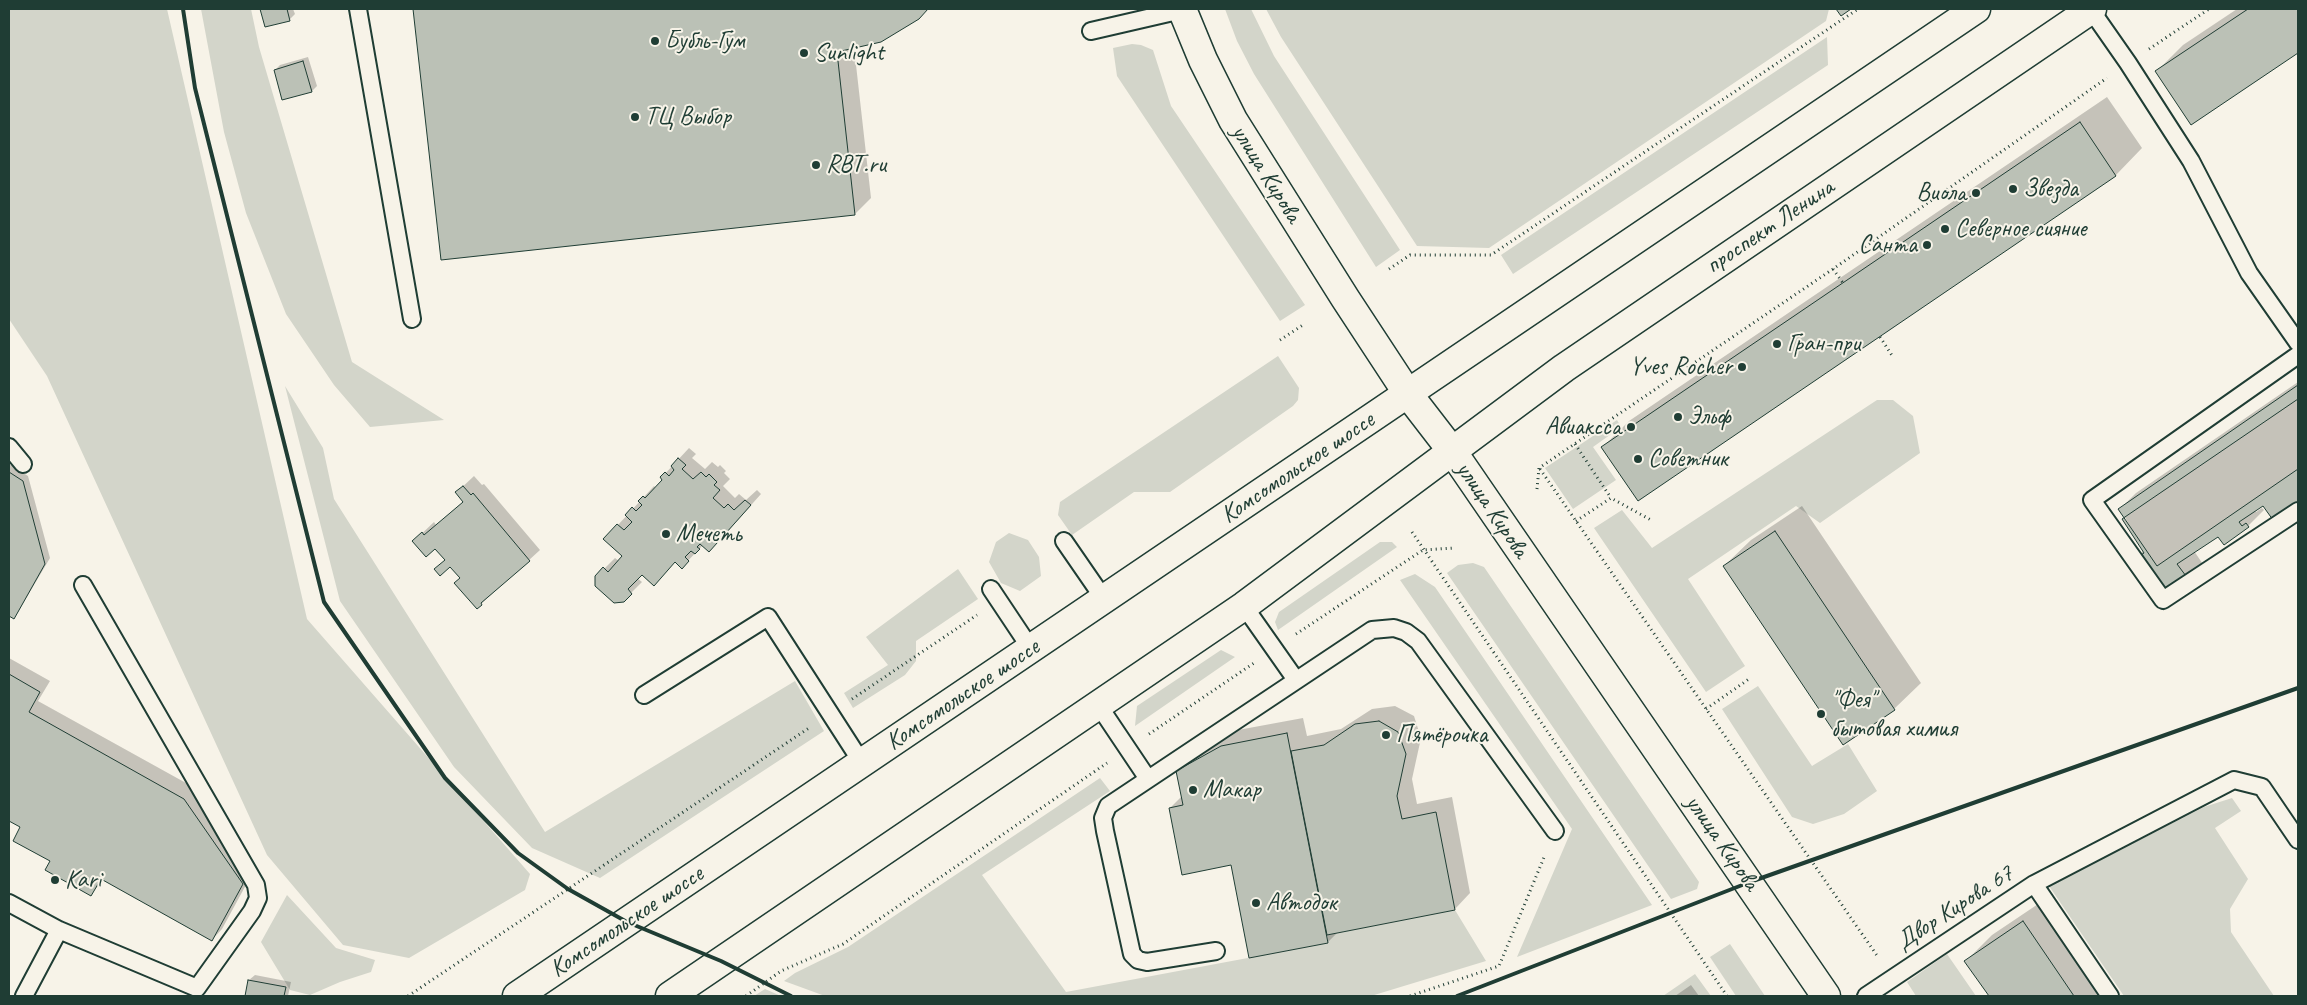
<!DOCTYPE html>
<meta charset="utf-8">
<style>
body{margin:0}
#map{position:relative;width:2307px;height:1005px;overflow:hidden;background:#f7f3e8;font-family:Caveat,sans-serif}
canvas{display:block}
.frame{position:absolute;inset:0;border:10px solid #1f3d34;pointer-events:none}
</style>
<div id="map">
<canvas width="2307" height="1005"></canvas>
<div class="frame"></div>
</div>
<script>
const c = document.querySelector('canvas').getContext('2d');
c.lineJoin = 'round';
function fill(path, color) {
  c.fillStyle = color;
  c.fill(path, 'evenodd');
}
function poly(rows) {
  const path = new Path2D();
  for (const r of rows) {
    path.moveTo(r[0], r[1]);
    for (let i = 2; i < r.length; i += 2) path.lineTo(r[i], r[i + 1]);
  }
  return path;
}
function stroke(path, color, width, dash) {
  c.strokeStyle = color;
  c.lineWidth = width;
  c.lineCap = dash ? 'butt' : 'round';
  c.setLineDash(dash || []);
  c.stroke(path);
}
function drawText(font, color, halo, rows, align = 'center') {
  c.font = font + ' Caveat,sans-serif';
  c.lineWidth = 4;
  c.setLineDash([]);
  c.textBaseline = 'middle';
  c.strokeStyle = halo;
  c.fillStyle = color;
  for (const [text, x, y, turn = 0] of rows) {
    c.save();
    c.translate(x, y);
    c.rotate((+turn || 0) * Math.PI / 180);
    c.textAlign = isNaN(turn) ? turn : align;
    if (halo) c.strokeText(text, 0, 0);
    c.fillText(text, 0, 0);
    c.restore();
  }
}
const green = poly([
 [9,9,167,9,307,619,530,874,525,890,409,958,343,945,267,855,47,376,9,319],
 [201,9,251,9,259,47,352,362,444,420,370,427,334,385,286,314,246,213,224,132],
 [1225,9,1251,9,1274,56,1400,250,1376,267,1254,74,1237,41],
 [1266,9,1829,9,1826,21,1489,248,1417,246,1281,37],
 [1827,37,1828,65,1513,274,1501,255],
 [1132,44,1141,45,1153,50,1171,106,1305,305,1280,321,1117,76,1113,48],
 [1278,356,1299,388,1298,400,1293,406,1170,492,1134,492,1072,535,1058,515,1060,502],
 [285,386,323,448,334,499,545,832,795,681,824,731,600,878,532,848,454,767,340,601],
 [1877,400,1893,400,1913,416,1920,453,1820,523,1796,506,1688,579,1745,666,1706,692,1594,528,1622,510,1652,548],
 [1617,420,1621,427,1593,447,1616,480,1573,509,1545,468],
 [1009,533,1028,540,1039,557,1041,576,1020,591,1001,583,989,562,996,542],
 [1380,542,1392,542,1397,547,1278,630,1275,622,1279,612],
 [1473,563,1484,567,1699,882,1697,889,1671,899,1447,573,1458,565],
 [958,569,978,599,916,641,916,661,905,675,853,708,844,693,888,665,866,637],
 [1415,574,1435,587,1652,905,1517,957,1572,829,1400,580],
 [1221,650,1235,657,1135,726,1137,706],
 [1758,686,1812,766,1848,744,1877,791,1844,814,1813,824,1792,817,1722,709],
 [1100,778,1110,791,982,875,1066,992,1328,943,1327,935,1455,910,1486,961,1371,996,825,996,784,981,795,973,848,947],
 [2232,798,2241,811,2215,828,2248,879,2230,909,2231,932,2274,996,2124,996,2049,886,2204,807],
 [287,895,336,948,375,960,371,972,340,982,310,995,290,990,261,942],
 [1730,944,1765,996,1736,996,1710,957],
 [1947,954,1976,996,1916,996,1907,982],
 [1695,974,1711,996,1663,996],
 [765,989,781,996,754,996]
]);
const shadow = poly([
 [261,9,293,9,295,14,290,19,265,25],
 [414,9,928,9,918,18,854,47,871,198,855,214,442,259],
 [2237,9,2298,9,2298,52,2191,123,2157,71,2183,45],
 [308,57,317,86,312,91,275,70,280,65],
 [2107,97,2142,148,2116,175,1638,500,1603,447,1629,421],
 [2298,382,2298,505,2263,504,2255,510,2256,512,2262,508,2264,510,2248,526,2218,535,2194,551,2209,573,2193,588,2134,560,2144,550,2120,509,2136,493],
 [689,448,696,454,692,458,705,469,712,462,718,467,720,465,726,471,724,473,730,479,723,486,735,498,739,494,746,500,757,490,761,494,720,540,703,545,682,567,676,561,642,573,637,578,642,582,623,601,596,577,615,558,619,561,624,556,605,539,654,486,656,488,664,479,662,477],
 [9,464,28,476,50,558,18,612,13,617,9,614],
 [474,476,482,485,484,484,540,550,481,604,435,547,414,541,434,522,436,525,464,501,457,492],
 [1802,506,1921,683,1894,709,1724,566,1751,540],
 [9,658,50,681,38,701,195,788,253,872,222,929,212,940,104,879,91,894,52,860,22,826,9,819],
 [1395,706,1414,716,1421,738,1412,779,1417,804,1452,797,1470,893,1455,909,1339,931,1328,942,1250,957,1232,864,1170,808,1182,796,1178,772,1194,756,1238,730,1303,718,1307,736,1341,729,1372,709],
 [2050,896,2118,996,1990,996,1966,961,1992,935],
 [255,975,291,982,288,996,246,996,249,980],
 [1691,985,1699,996,1675,996]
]);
const building = poly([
 [260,9,287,9,290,21,265,27,260,9],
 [413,9,928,9,919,19,881,42,837,52,855,215,441,260,413,9],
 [1836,9,1851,9,1841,16,1836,9],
 [2248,9,2298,9,2298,53,2191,125,2155,71,2248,9],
 [303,61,312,92,282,100,274,70,303,61],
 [2080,122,2116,176,1638,501,1601,447,2080,122],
 [2298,385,2298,469,2157,566,2118,509,2298,385],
 [2298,399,2298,507,2273,520,2263,506,2239,522,2242,526,2246,523,2249,527,2224,545,2218,537,2177,564,2195,588,2163,610,2133,560,2144,553,2122,519,2298,399],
 [678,458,686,465,682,469,693,479,701,472,706,477,709,474,717,482,714,485,720,490,713,498,724,508,728,504,734,510,745,500,751,505,709,552,700,544,697,547,700,549,695,554,691,551,685,557,689,561,682,569,675,562,654,586,642,575,628,589,632,594,624,602,614,603,595,586,595,576,603,567,608,572,622,556,603,539,617,524,624,530,632,522,625,515,632,507,636,511,642,505,638,501,643,496,645,498,662,480,660,477,665,472,669,476,674,470,671,466,678,458],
 [9,472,23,481,45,564,14,619,9,616,9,472],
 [463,486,471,495,473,493,530,561,481,603,482,605,477,609,454,583,460,578,450,567,440,576,434,569,445,560,435,549,426,557,412,541,422,532,424,535,463,502,455,492,463,486],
 [1775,531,1895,710,1843,745,1723,566,1775,531],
 [9,674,40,692,29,712,184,799,243,884,212,941,101,879,91,896,45,870,50,861,13,841,20,827,9,821,9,674],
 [1379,721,1398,732,1406,754,1397,796,1402,819,1436,812,1455,910,1327,935,1291,751,1324,745,1355,724,1379,721],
 [1287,733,1328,943,1249,958,1231,865,1182,875,1169,808,1183,805,1176,771,1221,746,1287,733],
 [2023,921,2074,996,1989,996,1964,961,2023,921],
 [248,980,286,987,284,996,245,996,248,980]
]);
const path = poly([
 [2149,49,2209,9],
 [1389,269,1410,255,1491,255,1858,9],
 [1833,269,1843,283],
 [1880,337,1893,357],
 [1280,340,1303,325],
 [1575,444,1611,498],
 [1540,469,1878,957],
 [1537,489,1539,468,1833,269,2107,78],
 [1576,521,1611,498,1651,520],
 [1412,532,1727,996],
 [1296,634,1423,550,1454,548],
 [852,699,977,615],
 [1706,709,1749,679],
 [1149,734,1254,663],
 [408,996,809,728],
 [746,996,781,971,843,944,1107,763],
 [1410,996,1499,966,1545,855]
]);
const lane = poly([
 [358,9,412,319],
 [2091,10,2128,63,2191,161,2249,273,2298,343],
 [1091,31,1182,10],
 [2298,355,2092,500,2163,600,2298,511],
 [9,447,23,464],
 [1064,541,1104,599],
 [991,589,1031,649],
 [1244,606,1296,680],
 [644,695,768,617,862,763],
 [1099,706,1148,779],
 [2034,884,2234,780,2262,787,2298,840],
 [9,903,59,930,197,988,252,911,258,898,256,885,83,585],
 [1216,951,1147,962,1138,960,1132,954,1105,831,1103,818,1108,806,1372,630,1394,628,1406,632,1418,641,1555,831],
 [24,996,59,930],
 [1866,996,2034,884,2110,996]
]);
const secondary = poly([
 [1182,9,1203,60,1233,120,1345,298,1408,394,1452,451,1826,996]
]);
const primary = poly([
 [517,996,1976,9],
 [670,996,1244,606,1564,368,2092,9]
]);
const rail = poly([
 [183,9,195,88,324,602,445,778,518,853,568,889,627,922,721,961,791,996],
 [1457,996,1750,882,2298,688]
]);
const markers = [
 [655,41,5,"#1f3d34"],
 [804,53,5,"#1f3d34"],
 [635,117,5,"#1f3d34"],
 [816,165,5,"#1f3d34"],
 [2013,189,5,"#1f3d34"],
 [1976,193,5,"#1f3d34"],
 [1945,229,5,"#1f3d34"],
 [1927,245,5,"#1f3d34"],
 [1777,344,5,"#1f3d34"],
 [1742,367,5,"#1f3d34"],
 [1678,417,5,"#1f3d34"],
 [1631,427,5,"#1f3d34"],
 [1638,459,5,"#1f3d34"],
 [666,534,5,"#1f3d34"],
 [1821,714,5,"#1f3d34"],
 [1386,735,5,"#1f3d34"],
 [1193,790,5,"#1f3d34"],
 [55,880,5,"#1f3d34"],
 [1256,903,5,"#1f3d34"]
];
const poiNames = [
 ["Бубль-Гум",665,41],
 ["Sunlight",814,53],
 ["ТЦ Выбор",645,117],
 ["RBT.ru",826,165],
 ["Звезда",2023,189],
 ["Виола",1966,193,"right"],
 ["Северное сияние",1955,229],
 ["Санта",1917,245,"right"],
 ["Гран-при",1787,344],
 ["Yves Rocher",1732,367,"right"],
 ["Эльф",1688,417],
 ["Авиаксса",1621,427,"right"],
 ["Советник",1648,459],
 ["Мечеть",676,534],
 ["\"Фея\"",1831,700],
 ["бытовая химия",1831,729],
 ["Пятёрочка",1396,735],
 ["Макар",1203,790],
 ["Kari",65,880],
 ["Автодок",1266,903]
];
const streetNames = [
 ["улица Кирова",1266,174,58],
 ["проспект Ленина",1770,227,-34],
 ["Комсомольское шоссе",1298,468,-34],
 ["улица Кирова",1492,510,56],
 ["Комсомольское шоссе",963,695,-34],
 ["улица Кирова",1722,843,55],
 ["Двор Кирова 67",1955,908,-33],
 ["Комсомольское шоссе",627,922,-34]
];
fill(green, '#d3d5ca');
fill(shadow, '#0003');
fill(building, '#bbc1b6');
stroke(building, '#1f3d34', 1);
stroke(lane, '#1f3d34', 20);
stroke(secondary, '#1f3d34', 31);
stroke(primary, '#1f3d34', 31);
stroke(path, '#1f3d34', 3, [1, 4]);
stroke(lane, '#f7f3e8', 16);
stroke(secondary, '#f7f3e8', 28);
stroke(primary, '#f7f3e8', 28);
stroke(rail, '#1f3d34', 4);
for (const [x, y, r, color] of markers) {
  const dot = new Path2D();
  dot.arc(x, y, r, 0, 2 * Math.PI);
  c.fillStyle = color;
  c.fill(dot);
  stroke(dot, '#f7f3e8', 2);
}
drawText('25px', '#1f3d34', '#f7f3e8', poiNames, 'left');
drawText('25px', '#1f3d34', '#f7f3e8', streetNames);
</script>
